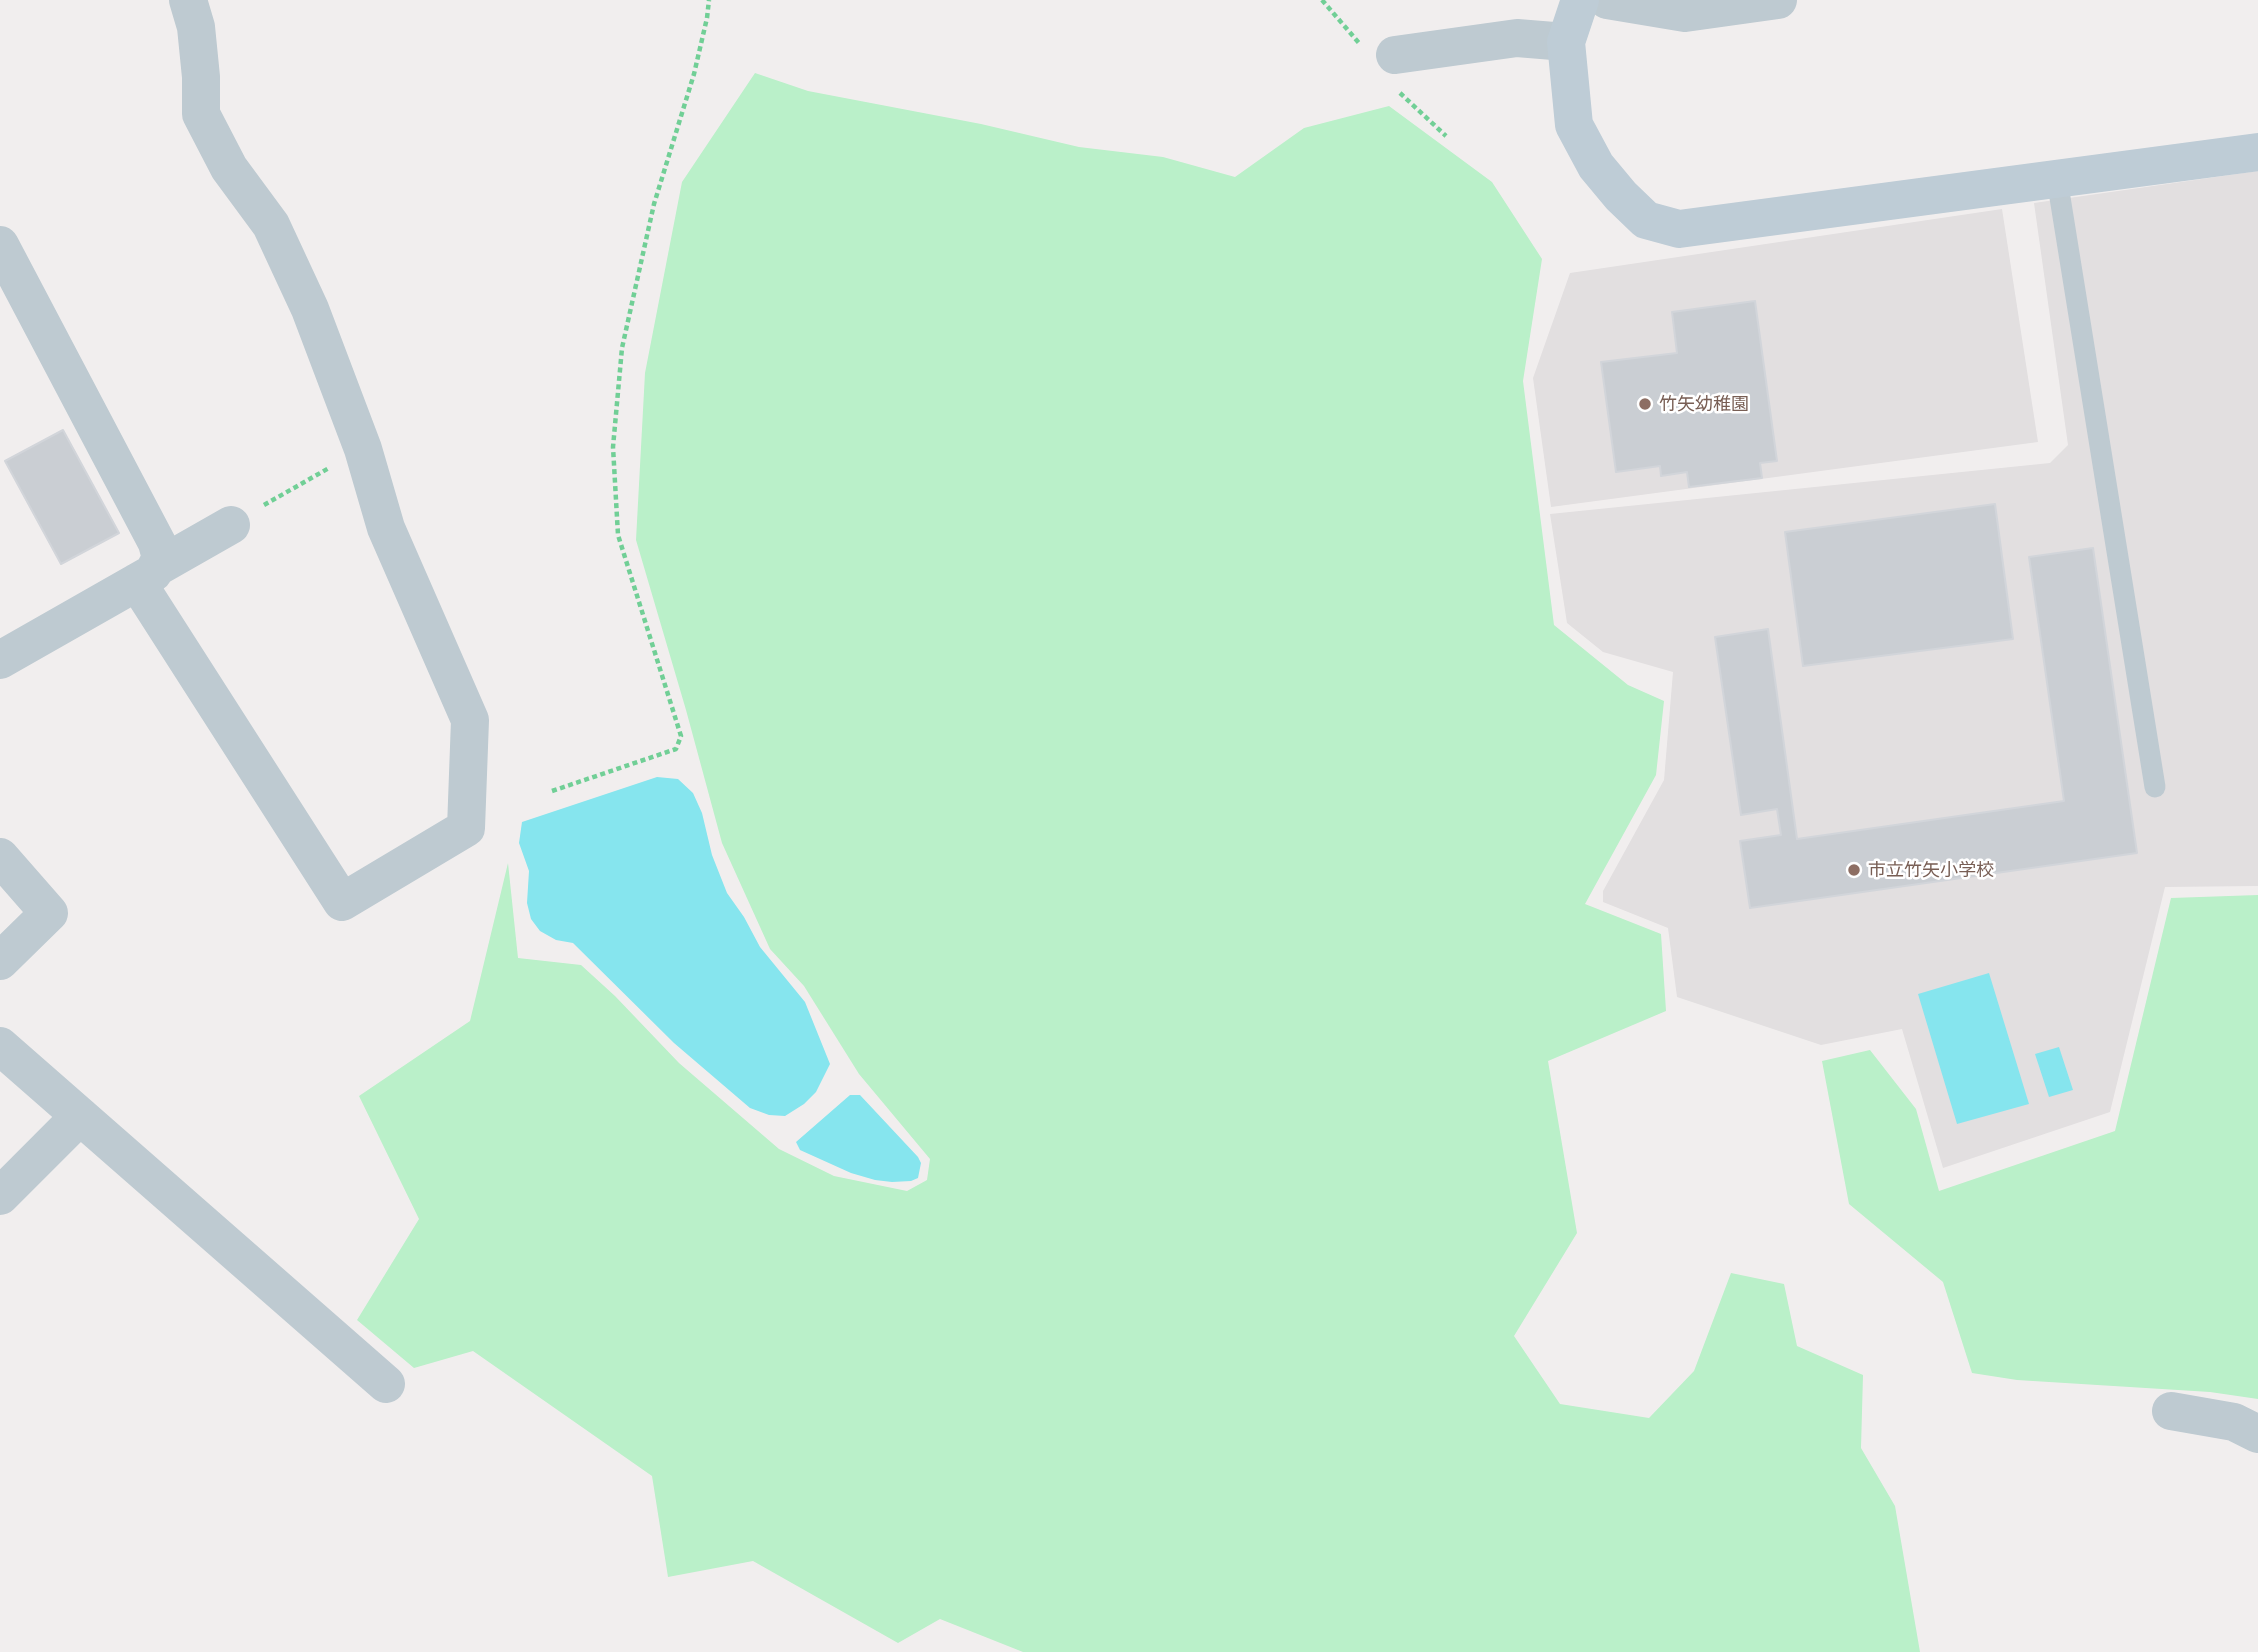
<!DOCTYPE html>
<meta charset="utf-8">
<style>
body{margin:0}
canvas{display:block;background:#f1eeee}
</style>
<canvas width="2258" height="1652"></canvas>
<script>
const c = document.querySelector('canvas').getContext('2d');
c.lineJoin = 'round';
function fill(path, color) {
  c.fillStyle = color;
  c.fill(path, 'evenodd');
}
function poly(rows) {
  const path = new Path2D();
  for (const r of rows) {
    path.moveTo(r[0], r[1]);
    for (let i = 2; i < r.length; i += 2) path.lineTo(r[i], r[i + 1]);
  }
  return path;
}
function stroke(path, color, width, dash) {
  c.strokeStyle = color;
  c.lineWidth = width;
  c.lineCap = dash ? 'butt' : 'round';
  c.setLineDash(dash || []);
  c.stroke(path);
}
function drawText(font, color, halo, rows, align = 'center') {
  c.font = font + ' Ubuntu,"Noto Sans JP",sans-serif';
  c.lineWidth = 5;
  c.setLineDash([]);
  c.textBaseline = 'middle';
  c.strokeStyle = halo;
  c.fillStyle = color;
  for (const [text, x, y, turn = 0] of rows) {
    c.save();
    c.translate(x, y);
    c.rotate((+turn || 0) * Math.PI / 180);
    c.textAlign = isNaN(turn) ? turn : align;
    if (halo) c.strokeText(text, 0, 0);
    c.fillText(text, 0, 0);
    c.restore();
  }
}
const education = poly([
 [2258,171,2258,886,2165,887,2110,1112,1943,1168,1902,1029,1821,1045,1677,997,1668,928,1603,902,1603,891,1664,780,1673,672,1603,652,1567,623,1550,514,2050,463,2068,445,2034,203],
 [2002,209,2038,442,1551,507,1533,378,1570,273]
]);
const green = poly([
 [755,73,808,91,981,124,1079,147,1163,157,1235,177,1304,128,1389,106,1492,182,1542,259,1523,381,1554,625,1628,685,1664,701,1656,775,1585,904,1661,934,1666,1011,1548,1061,1577,1233,1514,1336,1560,1404,1649,1418,1694,1371,1731,1273,1784,1284,1797,1346,1863,1375,1861,1448,1895,1506,1920,1652,1023,1652,940,1619,898,1643,753,1561,668,1577,652,1476,473,1351,414,1368,357,1320,419,1219,359,1096,470,1021,508,863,518,958,581,965,615,996,679,1063,779,1149,834,1176,907,1191,927,1180,930,1159,859,1074,804,986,770,949,722,843,686,710,636,540,645,373,682,182],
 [2258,895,2258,1399,2210,1392,2017,1380,1972,1373,1943,1282,1849,1204,1822,1061,1870,1050,1916,1109,1939,1191,2115,1131,2171,898]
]);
const water = poly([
 [657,777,678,779,693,793,702,813,712,855,727,893,744,917,760,947,805,1002,830,1064,816,1092,804,1104,785,1116,769,1115,750,1108,674,1043,573,943,556,940,540,931,531,919,527,903,529,871,519,843,522,822],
 [1989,973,2029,1104,1957,1124,1918,994],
 [2059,1047,2073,1090,2049,1097,2035,1054],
 [850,1095,860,1095,918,1157,921,1163,918,1178,911,1181,892,1182,875,1180,851,1173,800,1150,796,1142]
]);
const building = poly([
 [1755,301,1777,461,1760,463,1762,478,1689,487,1687,472,1661,476,1660,466,1616,472,1601,362,1677,353,1672,312,1755,301],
 [63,430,119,533,61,564,5,461,63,430],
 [1995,504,2013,639,1803,666,1785,532,1995,504],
 [2093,548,2137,853,1750,908,1740,841,1781,835,1777,809,1741,815,1715,637,1768,629,1797,839,2064,801,2029,557,2093,548]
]);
const path = poly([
 [1322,0,1359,43],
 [1400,93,1446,136],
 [264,505,329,468],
 [552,791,676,749,681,736,618,535,613,447,622,348,654,204,694,74,707,18,709,0]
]);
const lane = poly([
 [2057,179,2155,787]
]);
const street = poly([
 [1607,0,1685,13,1778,0],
 [1395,55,1517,38,1566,42],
 [0,245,157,543,161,558,153,573,0,660],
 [159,566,231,525],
 [137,582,342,902,466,828,470,720,386,528,363,449,310,309,271,225,229,168,201,114,201,77,196,27,188,0],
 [0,857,49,913,0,961],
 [0,1046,386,1384],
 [0,1196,80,1116],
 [2171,1411,2234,1422,2258,1434]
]);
const secondary = poly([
 [1580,0,1566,42,1574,125,1596,166,1621,196,1646,220,1679,229,2258,152]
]);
const markers = [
 [1645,404,7,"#8d6e63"],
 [1854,870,7,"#8d6e63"]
];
const educationNames = [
 ["竹矢幼稚園",1659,404],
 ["市立竹矢小学校",1868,870]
];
fill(education, '#e2dfe0');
fill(green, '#baf0c9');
fill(water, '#86e5ee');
fill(building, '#caced3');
stroke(building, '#d2d5da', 2);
stroke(path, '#71cf96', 4.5, [5, 3.5]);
stroke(lane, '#becad1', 21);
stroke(street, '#becad1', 38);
stroke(secondary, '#beccd6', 38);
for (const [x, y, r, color] of markers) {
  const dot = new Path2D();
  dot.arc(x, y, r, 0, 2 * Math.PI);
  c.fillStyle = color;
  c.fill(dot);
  stroke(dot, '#fff', 2.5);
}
drawText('18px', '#785e54', '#fff', educationNames, 'left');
</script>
